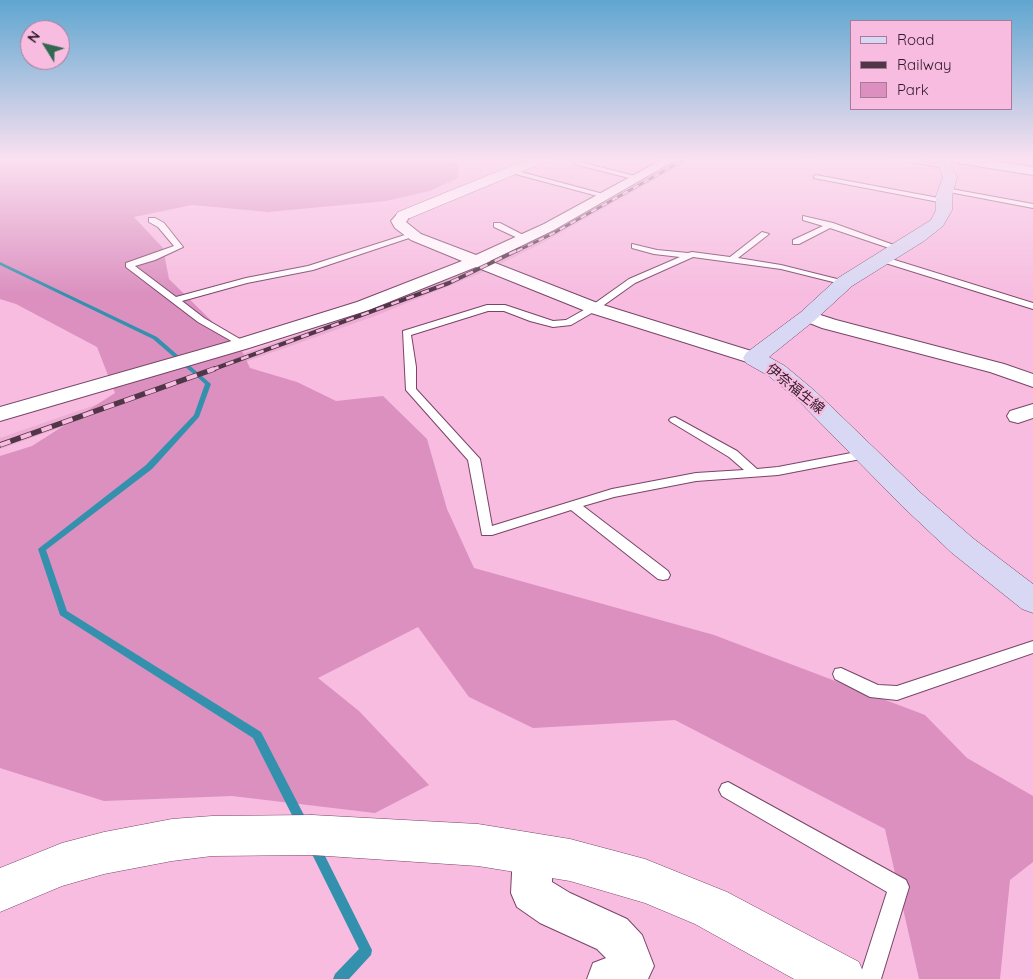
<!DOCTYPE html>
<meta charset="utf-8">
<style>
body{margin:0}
#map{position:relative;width:1033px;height:979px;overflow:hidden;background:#f7bce0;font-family:Quicksand,sans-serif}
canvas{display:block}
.legend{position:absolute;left:850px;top:20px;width:162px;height:90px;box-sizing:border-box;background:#f7bce0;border:1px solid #a77b96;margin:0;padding:6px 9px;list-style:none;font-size:15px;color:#2f1a28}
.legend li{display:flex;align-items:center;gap:10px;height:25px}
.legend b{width:25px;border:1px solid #a77b96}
.north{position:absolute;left:20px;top:20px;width:50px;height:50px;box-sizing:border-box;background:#f7bce0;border:1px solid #a77b96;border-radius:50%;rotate:306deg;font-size:14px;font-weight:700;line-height:20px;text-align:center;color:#2f1a28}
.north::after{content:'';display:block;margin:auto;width:18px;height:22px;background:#32684f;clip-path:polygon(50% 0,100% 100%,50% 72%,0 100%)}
</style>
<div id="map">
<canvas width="1033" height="979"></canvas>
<ul class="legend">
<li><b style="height:6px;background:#d8d8f4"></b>Road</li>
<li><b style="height:6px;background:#513648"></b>Railway</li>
<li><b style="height:14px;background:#db90bf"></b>Park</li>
</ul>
<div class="north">N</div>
</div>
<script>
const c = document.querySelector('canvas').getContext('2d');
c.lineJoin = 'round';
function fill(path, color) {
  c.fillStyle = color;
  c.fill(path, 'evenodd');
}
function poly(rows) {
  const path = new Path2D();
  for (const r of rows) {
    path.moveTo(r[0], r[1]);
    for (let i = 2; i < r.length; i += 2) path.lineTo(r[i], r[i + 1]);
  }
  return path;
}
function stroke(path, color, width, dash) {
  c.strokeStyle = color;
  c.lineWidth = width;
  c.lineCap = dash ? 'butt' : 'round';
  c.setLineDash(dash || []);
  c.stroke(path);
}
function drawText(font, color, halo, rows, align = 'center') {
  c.font = font + ' Quicksand,"Noto Sans JP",sans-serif';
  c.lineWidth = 4.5;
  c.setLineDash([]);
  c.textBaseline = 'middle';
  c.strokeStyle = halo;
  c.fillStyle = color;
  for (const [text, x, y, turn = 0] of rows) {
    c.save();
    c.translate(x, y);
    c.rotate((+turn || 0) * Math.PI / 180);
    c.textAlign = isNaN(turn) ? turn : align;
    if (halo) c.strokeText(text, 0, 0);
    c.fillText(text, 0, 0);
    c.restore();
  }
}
const built = poly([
 [680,158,693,158,539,245,496,266,486,262,556,228],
 [477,266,488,270,375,316,0,449,0,438,363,312]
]);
const green = poly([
 [0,158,448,158,459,163,458,178,430,191,386,201,268,212,192,205,134,217,163,248,169,279,242,351,250,368,297,382,336,401,383,396,427,439,447,509,474,568,714,635,925,715,967,758,1033,796,1033,862,1010,880,1000,979,919,979,885,829,675,720,533,728,469,697,418,627,318,678,359,711,429,785,375,813,232,796,104,801,0,768,0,456,32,446,115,393,97,347,16,304,0,299]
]);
const stream = poly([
 [0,262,157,337,211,384,199,417,152,469,46,550,67,611,261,732,306,819,308,823,306,827,302,828,298,827,253,738,60,615,38,549,146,465,194,415,205,384,153,339,0,265,0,262],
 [314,840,318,842,372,950,371,955,349,979,333,979,335,974,359,949,308,846,310,842,314,840]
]);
const service = poly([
 [806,158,813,158,808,161,806,158],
 [889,158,902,158,950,166,947,168,889,158],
 [576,161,639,177,640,178,637,180,574,164,576,161],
 [510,169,607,195,608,196,605,198,508,172,508,170,510,169],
 [816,175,944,199,947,201,944,203,814,178,814,176,816,175],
 [946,188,1033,204,1033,208,944,191,943,190,946,188],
 [803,216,833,223,902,248,895,250,830,228,799,244,793,244,793,240,823,226,803,220,803,216],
 [149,218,155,218,164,223,183,247,155,260,135,266,176,297,246,278,308,266,411,233,418,235,313,270,247,283,182,301,204,318,245,342,247,344,242,347,198,322,126,267,126,263,174,246,158,227,149,222,149,218],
 [494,223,500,223,529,238,522,240,494,227,494,223],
 [762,232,769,234,738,258,781,265,849,282,845,285,781,269,693,257,635,283,597,310,571,325,553,327,530,321,504,311,488,311,411,335,416,367,416,389,480,459,492,526,612,489,696,473,744,470,729,457,671,422,669,420,671,418,675,417,737,451,757,469,778,467,867,450,873,454,871,457,778,475,696,481,614,497,583,506,668,571,670,575,668,579,663,580,658,579,571,510,492,535,482,535,468,460,406,390,403,331,487,305,505,305,553,321,566,320,591,306,629,279,680,257,654,254,632,248,632,244,657,250,688,253,692,252,730,257,762,232],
 [879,257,885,257,1033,303,1033,309,879,261,879,257],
 [1033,641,1033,653,897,700,870,697,835,679,833,674,835,669,841,668,878,685,897,686,1033,641],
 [728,782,906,880,909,887,881,979,859,979,887,892,722,796,719,790,722,784,728,782]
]);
const minor = poly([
 [665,158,679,158,554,230,490,261,600,304,761,354,764,358,761,362,754,364,747,362,588,312,476,267,369,310,249,348,0,421,0,407,235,340,357,302,462,261,411,240,395,228,391,221,399,212,409,212,411,215,406,222,421,234,476,255,544,224,665,158],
 [946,158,973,158,1033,167,1033,175,952,162,946,158],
 [808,311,836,320,1004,364,1033,374,1033,387,990,372,822,328,802,320,799,316,802,312,808,311],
 [1033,404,1033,418,1018,423,1010,421,1007,416,1010,411,1033,404],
 [533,834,547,839,553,853,552,882,570,893,627,919,642,935,654,966,648,979,587,979,593,963,606,958,597,949,540,923,517,907,511,893,513,853,519,839,533,834]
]);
const tertiary = poly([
 [531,158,549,158,547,161,410,218,398,218,396,215,398,212,531,158],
 [312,815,478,824,570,839,645,859,727,892,859,962,866,979,794,979,695,924,645,903,570,881,478,866,312,855,212,856,172,861,104,874,62,886,0,912,0,868,62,843,104,832,172,819,212,816,312,815]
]);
const secondary = poly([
 [935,158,948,158,957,177,952,196,952,210,943,226,924,241,852,286,815,320,769,357,785,366,815,391,922,494,974,539,1033,584,1033,613,1022,609,952,553,902,506,799,401,769,376,746,363,743,358,746,353,801,312,838,278,931,220,936,210,936,196,943,177,935,158]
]);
const railFar2 = poly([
 [517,251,552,234,687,158]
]);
const railFar1 = poly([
 [211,370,449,283,520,249]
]);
const rail = poly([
 [0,445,214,369]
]);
const streetNames = [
 ["伊奈福生線",795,389,39]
];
fill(built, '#ecacd3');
fill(green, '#db90bf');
fill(stream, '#3391ad');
stroke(service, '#784566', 2);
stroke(minor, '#784566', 2);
stroke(tertiary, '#784566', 1);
stroke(secondary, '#784566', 1);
fill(service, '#fff');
fill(minor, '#fff');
fill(tertiary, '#fff');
fill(secondary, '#d8d8f4');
stroke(railFar2, '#513648', 3);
stroke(railFar1, '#513648', 4);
stroke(rail, '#513648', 5.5);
stroke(railFar2, '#f7bce0', 2, [6]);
stroke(railFar1, '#f7bce0', 2.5, [8]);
stroke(rail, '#f7bce0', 4, [11]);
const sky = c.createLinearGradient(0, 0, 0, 295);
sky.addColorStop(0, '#5fa6d0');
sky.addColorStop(0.54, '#fbe1f1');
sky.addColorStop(1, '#fbe1f100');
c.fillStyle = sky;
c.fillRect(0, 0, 1033, 295);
drawText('14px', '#2f1a28', '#f7bce0', streetNames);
</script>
